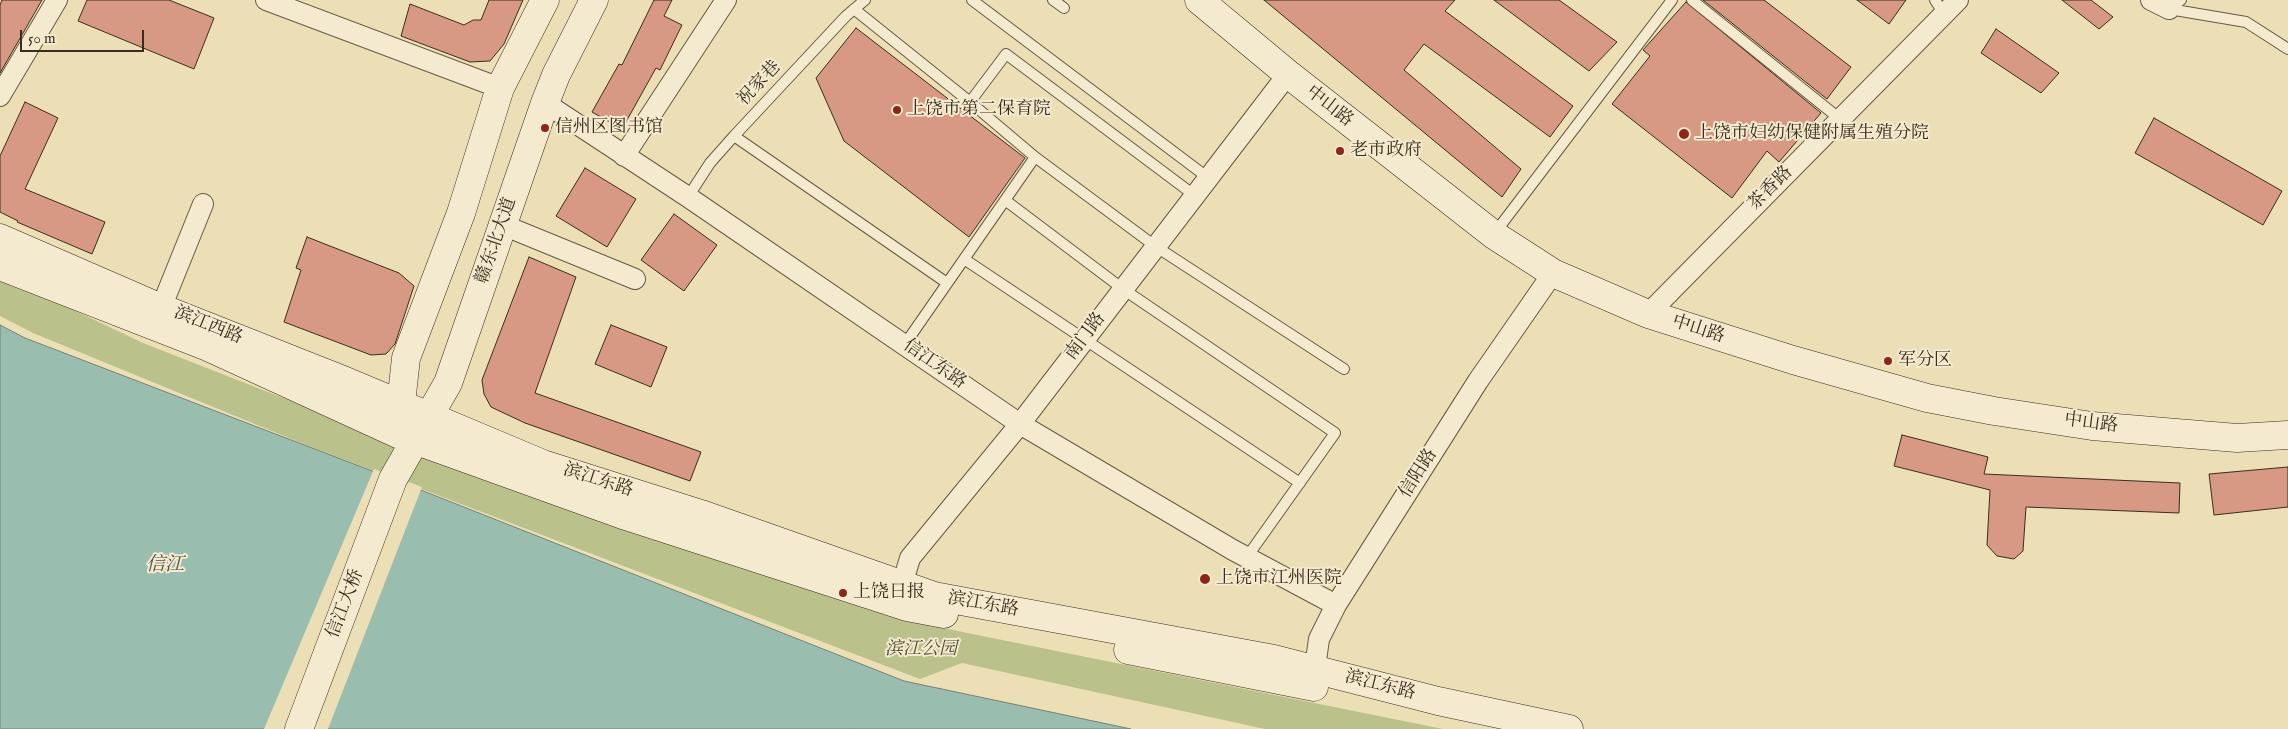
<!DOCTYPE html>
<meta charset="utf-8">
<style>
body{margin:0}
#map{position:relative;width:2288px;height:729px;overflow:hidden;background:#eddfb5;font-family:"IM FELL English",serif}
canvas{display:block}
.scale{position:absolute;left:20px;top:30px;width:124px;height:22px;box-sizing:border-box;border:2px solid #3a2d1d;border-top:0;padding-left:6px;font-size:15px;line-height:18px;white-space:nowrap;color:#3a2d1d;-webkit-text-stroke:4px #f3eacf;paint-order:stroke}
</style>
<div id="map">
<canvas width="2288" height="729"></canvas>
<div class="scale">50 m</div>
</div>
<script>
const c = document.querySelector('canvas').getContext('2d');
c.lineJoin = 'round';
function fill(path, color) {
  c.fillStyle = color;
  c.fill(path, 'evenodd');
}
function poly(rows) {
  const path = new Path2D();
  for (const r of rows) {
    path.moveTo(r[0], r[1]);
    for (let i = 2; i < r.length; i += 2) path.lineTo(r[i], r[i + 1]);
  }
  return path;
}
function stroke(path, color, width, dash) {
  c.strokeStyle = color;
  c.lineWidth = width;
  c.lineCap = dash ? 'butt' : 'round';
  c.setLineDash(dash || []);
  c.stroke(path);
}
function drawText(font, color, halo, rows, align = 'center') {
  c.font = font + ' "IM FELL English","Noto Serif SC",serif';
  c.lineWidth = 4;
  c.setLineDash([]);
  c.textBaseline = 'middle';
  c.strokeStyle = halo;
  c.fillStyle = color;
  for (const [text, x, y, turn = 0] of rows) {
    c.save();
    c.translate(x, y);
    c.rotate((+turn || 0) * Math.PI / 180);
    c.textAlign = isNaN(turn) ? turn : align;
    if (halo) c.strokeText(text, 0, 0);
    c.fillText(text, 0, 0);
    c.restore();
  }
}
const green = poly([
 [0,275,143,343,462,468,913,622,1443,729,1265,729,962,663,920,679,306,445,33,333,0,316]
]);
const water = poly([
 [0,325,25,338,393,479,904,681,1131,729,0,729,0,325]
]);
const pier = poly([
 [374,469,422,487,328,729,264,729]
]);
const building = poly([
 [2,0,42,0,0,73,0,5,2,0],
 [87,0,169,0,214,18,194,69,78,21,87,0],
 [489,0,523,0,504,44,490,61,470,62,401,36,410,4,464,25,473,20,481,20,489,0],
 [654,0,672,0,664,16,682,25,660,70,656,68,622,129,592,112,619,64,622,65,654,0],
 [1264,0,1455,0,1445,11,1573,106,1550,137,1424,44,1404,70,1521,169,1502,197,1264,0],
 [1494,0,1559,0,1617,42,1589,71,1494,0],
 [1703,0,1764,0,1851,67,1827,99,1703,0],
 [1857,0,1906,0,1889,24,1857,0],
 [2062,0,2091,0,2113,17,2099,29,2062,0],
 [1686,2,1821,113,1779,162,1767,151,1732,198,1612,104,1650,56,1643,50,1686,2],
 [856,28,1025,158,969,237,844,141,816,78,856,28],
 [1996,29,2059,73,2041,93,1981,53,1996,29],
 [25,102,58,118,25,189,105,222,92,254,17,222,18,221,0,212,0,156,25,102],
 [2154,118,2282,191,2263,225,2135,153,2154,118],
 [585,168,636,199,607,247,556,216,585,168],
 [674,214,717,245,684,291,641,260,674,214],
 [307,237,399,273,414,286,395,344,386,354,371,355,284,322,301,270,296,268,307,237],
 [529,257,576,277,535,393,701,452,690,481,525,423,491,407,484,394,482,380,529,257],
 [611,325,667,347,651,387,595,364,611,325],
 [1902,435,1988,457,1984,474,2180,483,2179,513,2026,507,2023,551,2014,559,1997,556,1987,545,1990,490,1894,466,1902,435],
 [2288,467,2288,507,2214,515,2209,474,2288,467]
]);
const lane = poly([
 [972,0,1207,177],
 [1053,0,1064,8],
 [1692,0,1840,119],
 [1935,0,1944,14],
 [854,9,970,102],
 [2169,9,2246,22,2288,49],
 [2169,9,2181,0],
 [734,136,947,283],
 [1194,195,1006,54,970,102,1035,157,1155,246,1344,369],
 [688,197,710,163,734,136,846,16,865,0],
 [1005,200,1123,289,1335,433,1247,557],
 [1494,234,1672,0],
 [964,259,1300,483],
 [905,344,1035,157]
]);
const street = poly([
 [266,0,500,88],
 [2151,0,2169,9],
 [0,96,57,0],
 [545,103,688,197,1020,424,1233,550,1336,605],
 [624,156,726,0],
 [503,225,635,279],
 [161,308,203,204],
 [1648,314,1958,0],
 [902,599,902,585,910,558,1020,424,1288,74],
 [1313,682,1319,639,1336,605,1478,381,1553,273]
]);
const secondary = poly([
 [1199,0,1288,74,1494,235,1553,273,1648,314,1793,360,1927,398,1994,411,2092,426,2237,438,2288,435],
 [0,238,161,308,343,380,543,464,701,514,934,596,1274,659,1438,701,1569,729],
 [0,266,208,347,398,434,626,516,907,607,944,614],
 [399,422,406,358,461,213,500,88,545,0],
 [1128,650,1314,687],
 [299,729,393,479,448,383,545,103,556,75,594,0]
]);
const markers = [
 [897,110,5,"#8f2418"],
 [545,128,5,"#8f2418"],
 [1684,134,6,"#8f2418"],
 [1340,151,5,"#8f2418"],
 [1888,361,5,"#8f2418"],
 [1205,579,6,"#8f2418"],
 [843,593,5,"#8f2418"]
];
const streetNames = [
 ["祝家巷",760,84,-47],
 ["中山路",1329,107,38],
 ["茶香路",1771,189,-45],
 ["赣东北大道",497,241,-71],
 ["滨江西路",208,326,22],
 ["中山路",1698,330,18],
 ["南门路",1086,337,-53],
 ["信江东路",934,365,35],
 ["中山路",2091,424,7],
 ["信阳路",1419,474,-58],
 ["滨江东路",598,481,18],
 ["信江大桥",346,604,-69],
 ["滨江东路",983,605,10],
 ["滨江东路",1380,686,14]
];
const poiNames = [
 ["上饶市第二保育院",907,110],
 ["信州区图书馆",555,128],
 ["上饶市妇幼保健附属生殖分院",1695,134],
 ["老市政府",1350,151],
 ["军分区",1898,361],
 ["上饶市江州医院",1216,579],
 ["上饶日报",853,593]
];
const parkNames = [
 ["滨江公园",921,650]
];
const waterNames = [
 ["信江",165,566]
];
fill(green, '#bbc18b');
fill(water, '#99bdae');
stroke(water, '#738374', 1);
fill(pier, '#eddfb5');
fill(building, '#d79884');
stroke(building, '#3a2d1d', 1);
stroke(lane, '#675a43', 12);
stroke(street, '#675a43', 22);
stroke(secondary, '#3a2d1d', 29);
stroke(lane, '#f3eacf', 10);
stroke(street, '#f3eacf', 20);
stroke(secondary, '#f3eacf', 28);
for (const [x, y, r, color] of markers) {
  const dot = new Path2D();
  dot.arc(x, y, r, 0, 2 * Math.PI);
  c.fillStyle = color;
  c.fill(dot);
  stroke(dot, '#f3eacf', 2);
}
drawText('18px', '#3a2d1d', '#f3eacf', streetNames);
drawText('18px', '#3a2d1d', '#f3eacf', poiNames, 'left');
drawText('italic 18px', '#544b33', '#f3eacf', parkNames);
drawText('italic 19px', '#525141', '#f3eacf', waterNames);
</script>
